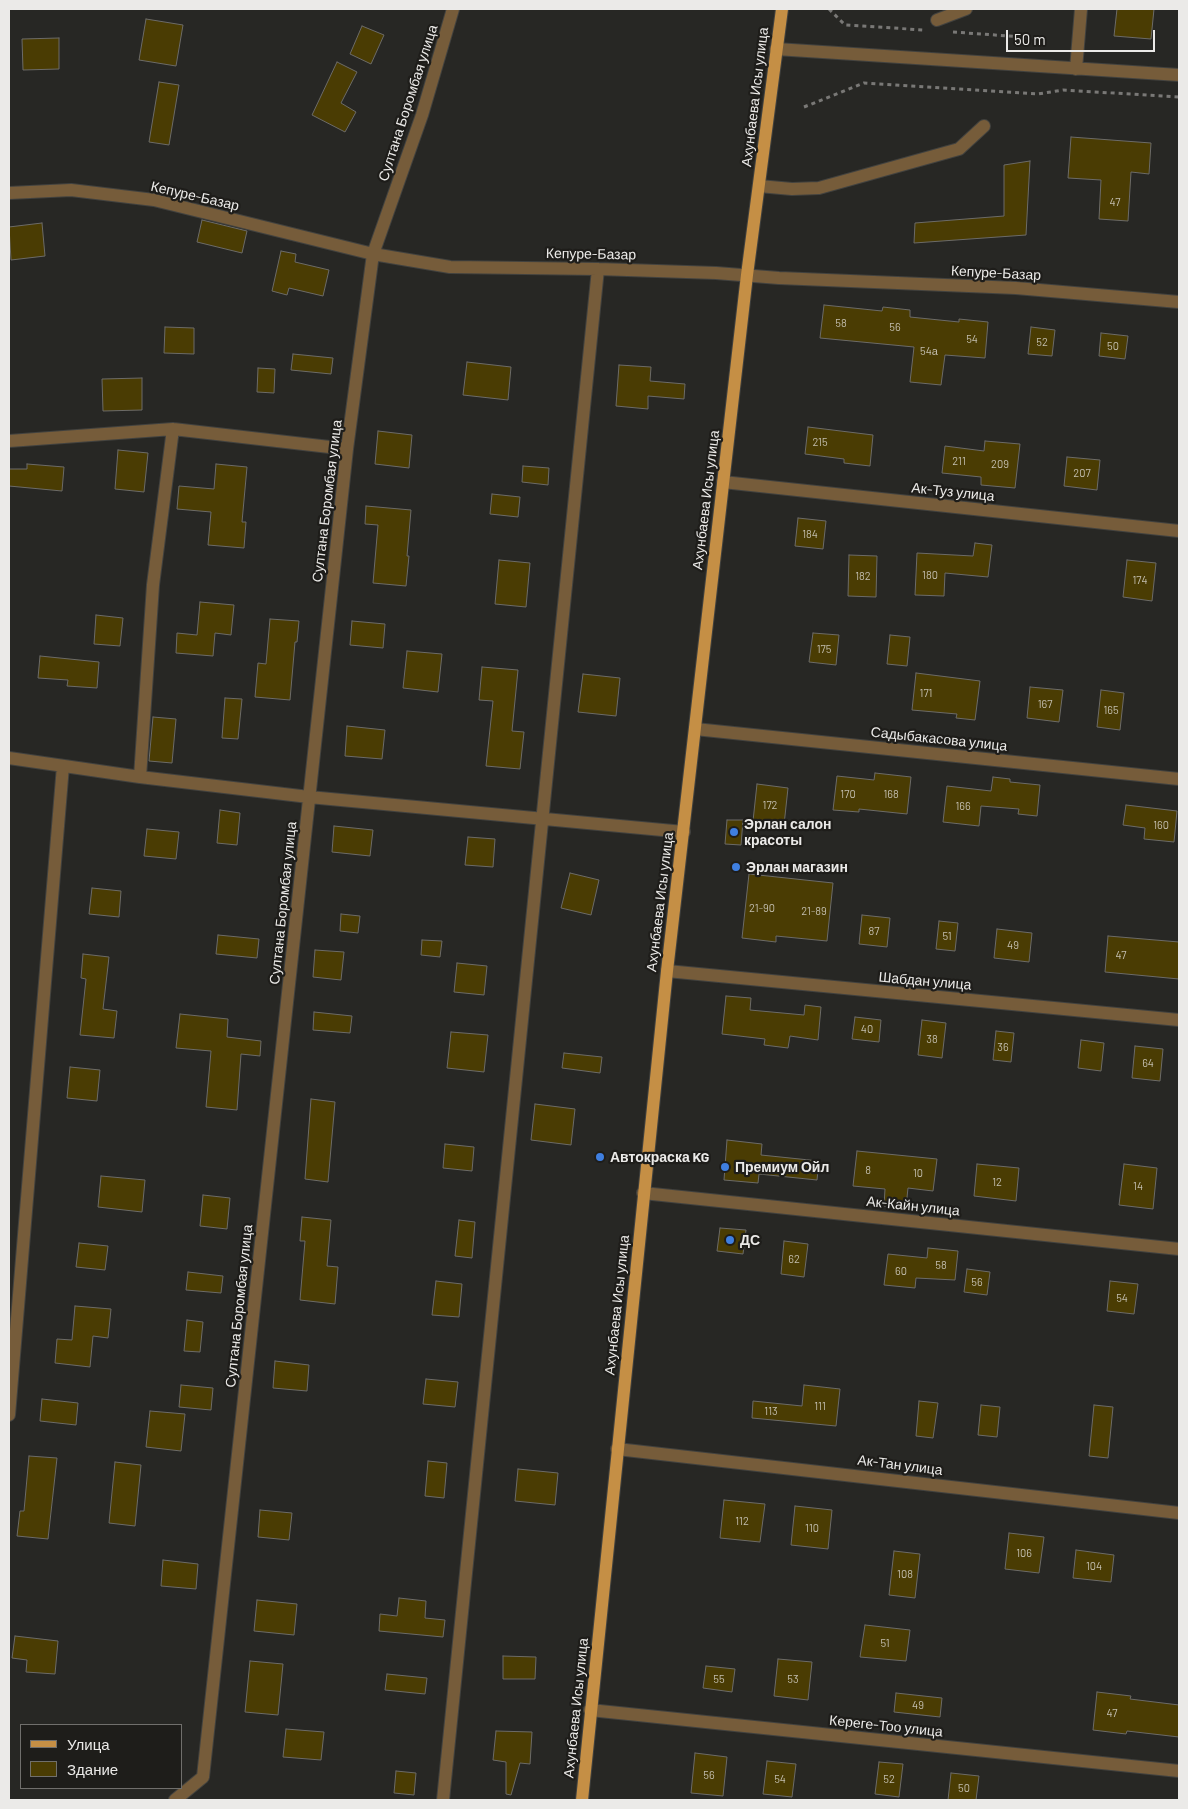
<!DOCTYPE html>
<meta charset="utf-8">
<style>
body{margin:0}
#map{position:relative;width:1188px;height:1809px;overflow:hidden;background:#272724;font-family:Barlow,sans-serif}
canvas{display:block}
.frame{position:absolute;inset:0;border:10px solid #ebeae8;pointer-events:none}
.legend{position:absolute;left:20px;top:1724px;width:162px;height:65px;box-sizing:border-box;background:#1e1d1a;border:1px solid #706f6c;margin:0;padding:6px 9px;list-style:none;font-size:15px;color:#ebeae8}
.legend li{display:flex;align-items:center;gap:10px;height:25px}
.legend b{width:25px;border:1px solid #706f6c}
.scale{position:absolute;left:1006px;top:30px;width:149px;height:22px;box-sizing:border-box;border:2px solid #ebeae8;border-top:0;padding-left:6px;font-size:15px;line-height:18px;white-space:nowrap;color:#ebeae8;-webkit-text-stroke:4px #1e1d1a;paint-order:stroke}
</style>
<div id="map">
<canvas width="1188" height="1809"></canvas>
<div class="frame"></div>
<ul class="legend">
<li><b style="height:6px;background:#c58f45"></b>Улица</li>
<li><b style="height:14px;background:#4a3c03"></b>Здание</li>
</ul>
<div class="scale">50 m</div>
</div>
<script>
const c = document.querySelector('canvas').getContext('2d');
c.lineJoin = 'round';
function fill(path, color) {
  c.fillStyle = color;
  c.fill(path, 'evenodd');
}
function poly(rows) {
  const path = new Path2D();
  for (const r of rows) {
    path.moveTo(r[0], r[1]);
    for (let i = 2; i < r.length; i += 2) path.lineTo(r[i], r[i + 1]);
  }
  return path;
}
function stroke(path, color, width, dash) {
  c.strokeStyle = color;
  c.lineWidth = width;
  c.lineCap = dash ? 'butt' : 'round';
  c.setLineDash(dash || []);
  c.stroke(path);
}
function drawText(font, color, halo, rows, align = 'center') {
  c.font = font + ' Barlow,sans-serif';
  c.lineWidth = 4.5;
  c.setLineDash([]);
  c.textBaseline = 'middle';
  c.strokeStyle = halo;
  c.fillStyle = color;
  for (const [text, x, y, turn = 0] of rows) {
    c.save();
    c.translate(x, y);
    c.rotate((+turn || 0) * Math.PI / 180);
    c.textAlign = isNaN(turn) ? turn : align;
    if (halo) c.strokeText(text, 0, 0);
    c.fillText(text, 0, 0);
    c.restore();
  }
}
const building = poly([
 [1117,9,1154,9,1151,39,1114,36,1117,9],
 [146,19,183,25,176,66,139,60,146,19],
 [362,26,384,35,371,64,350,54,362,26],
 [59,38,59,69,23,70,22,39,59,38],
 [337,62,357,72,341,103,356,112,345,132,312,115,337,62],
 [159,82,179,85,169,145,149,142,159,82],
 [1071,137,1151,143,1149,174,1131,172,1128,221,1099,219,1101,180,1068,178,1071,137],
 [1030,161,1026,235,914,243,915,223,1004,216,1004,165,1030,161],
 [202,220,247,231,242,253,197,242,202,220],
 [42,223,45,256,11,260,9,227,42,223],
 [281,251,296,254,295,262,329,270,323,296,289,288,287,295,272,291,281,251],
 [824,305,882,311,883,307,910,310,910,317,959,322,959,319,988,322,985,358,945,355,941,385,910,382,914,347,820,338,824,305],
 [165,327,194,328,194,354,164,353,165,327],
 [1031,327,1055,330,1052,356,1028,354,1031,327],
 [1101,333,1128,336,1125,359,1099,356,1101,333],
 [293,354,333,358,331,374,291,370,293,354],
 [467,362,511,367,508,400,463,395,467,362],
 [619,365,651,367,650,381,685,384,684,399,648,396,648,409,616,406,619,365],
 [258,368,275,369,274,393,257,392,258,368],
 [142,378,142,410,103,411,102,379,142,378],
 [808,427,873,435,870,466,844,463,844,459,805,454,808,427],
 [378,431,412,435,409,468,375,464,378,431],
 [985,441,1020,444,1015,488,981,485,981,477,942,473,945,446,984,451,985,441],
 [118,450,148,453,144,492,115,489,118,450],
 [1067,457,1100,460,1097,490,1064,486,1067,457],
 [27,464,64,467,62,491,9,486,9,469,27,469,27,464],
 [216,464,247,467,242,522,246,522,244,548,208,545,211,512,177,509,179,486,214,489,216,464],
 [523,466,549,468,548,485,522,482,523,466],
 [492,494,520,497,518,517,490,514,492,494],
 [366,506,411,510,407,556,409,556,406,586,373,583,378,525,365,524,366,506],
 [798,518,826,521,823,549,795,546,798,518],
 [975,543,992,545,988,577,945,573,944,596,915,595,917,553,973,556,975,543],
 [849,555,877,556,876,597,848,596,849,555],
 [499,560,530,563,526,607,495,604,499,560],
 [1127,560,1156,563,1152,601,1123,597,1127,560],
 [200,602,234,605,231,635,215,633,213,656,176,653,177,633,197,635,200,602],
 [96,615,123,618,120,646,94,644,96,615],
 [270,619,299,621,297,642,295,642,290,700,255,697,258,663,266,664,270,619],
 [352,621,385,624,383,648,350,645,352,621],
 [813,633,839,635,836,665,809,662,813,633],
 [890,635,910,637,907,666,887,664,890,635],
 [407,651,442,654,438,692,403,688,407,651],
 [40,656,99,662,97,688,67,686,68,680,38,678,40,656],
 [482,667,518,670,512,731,524,732,520,769,486,766,493,701,479,700,482,667],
 [916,673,980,681,975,720,956,718,957,714,912,710,916,673],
 [583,674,620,678,616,716,578,712,583,674],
 [1030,687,1063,690,1059,722,1027,718,1030,687],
 [1101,690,1124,693,1120,730,1097,727,1101,690],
 [225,698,242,699,238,739,222,738,225,698],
 [153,717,176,719,172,763,149,761,153,717],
 [347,726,385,730,382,759,345,756,347,726],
 [875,773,911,777,907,814,859,809,859,812,833,810,837,776,874,780,875,773],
 [993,777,1010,779,1010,782,1040,785,1037,816,1018,814,1019,809,981,806,979,826,943,822,947,786,991,791,993,777],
 [757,784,788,788,784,825,753,821,757,784],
 [1126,805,1177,811,1174,842,1144,839,1145,828,1123,825,1126,805],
 [220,810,240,813,237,845,217,843,220,810],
 [727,820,743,820,741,845,725,844,727,820],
 [334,826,373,830,370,856,332,852,334,826],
 [147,829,179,832,176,859,144,856,147,829],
 [468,837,495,839,493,867,465,865,468,837],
 [570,873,599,880,591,915,561,908,570,873],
 [749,874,833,883,827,941,776,936,776,942,742,938,749,874],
 [92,888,121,891,119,917,89,914,92,888],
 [341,914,360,916,358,933,340,931,341,914],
 [862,915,890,918,887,947,859,944,862,915],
 [939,921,958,923,955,951,936,949,939,921],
 [997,929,1032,933,1029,962,994,958,997,929],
 [218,935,259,939,257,958,216,954,218,935],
 [1108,936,1179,942,1179,979,1105,972,1108,936],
 [422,940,442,941,440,957,421,955,422,940],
 [315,950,344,952,341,980,313,977,315,950],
 [83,954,109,957,103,1009,117,1011,114,1038,80,1035,86,979,81,978,83,954],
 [457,963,487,966,484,995,454,992,457,963],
 [726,996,751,998,750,1010,804,1015,805,1005,821,1007,818,1040,790,1036,788,1048,764,1045,765,1039,722,1034,726,996],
 [314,1012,352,1016,350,1033,313,1030,314,1012],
 [180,1014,228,1019,227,1037,261,1041,260,1056,241,1054,237,1110,206,1107,211,1051,176,1048,180,1014],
 [855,1017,881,1020,879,1042,852,1039,855,1017],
 [922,1020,946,1023,942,1058,918,1055,922,1020],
 [996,1031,1014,1033,1011,1062,993,1060,996,1031],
 [451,1032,488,1035,484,1072,447,1068,451,1032],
 [1081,1040,1104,1043,1101,1071,1078,1068,1081,1040],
 [1135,1046,1163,1049,1160,1081,1132,1078,1135,1046],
 [564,1053,602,1057,600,1073,562,1068,564,1053],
 [70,1067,100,1070,97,1101,67,1098,70,1067],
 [311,1099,335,1102,328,1182,305,1179,311,1099],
 [535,1104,575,1109,571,1145,531,1140,535,1104],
 [727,1140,762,1144,761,1155,819,1161,817,1180,759,1174,758,1183,724,1180,727,1140],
 [445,1144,474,1147,472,1171,443,1168,445,1144],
 [857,1151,937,1159,933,1191,908,1188,906,1207,884,1206,885,1189,853,1186,857,1151],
 [977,1164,1019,1168,1016,1201,974,1196,977,1164],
 [1124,1164,1157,1168,1153,1209,1119,1205,1124,1164],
 [101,1176,145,1180,142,1212,98,1207,101,1176],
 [203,1195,230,1198,227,1229,200,1226,203,1195],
 [302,1217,331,1220,327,1266,338,1267,335,1304,300,1300,305,1241,300,1241,302,1217],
 [459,1220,475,1222,472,1258,455,1256,459,1220],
 [720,1228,746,1230,743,1254,717,1251,720,1228],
 [784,1241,808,1244,804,1277,781,1274,784,1241],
 [79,1243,108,1246,105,1270,76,1267,79,1243],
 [928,1248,958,1251,955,1280,916,1278,915,1288,884,1285,888,1254,927,1258,928,1248],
 [967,1269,990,1272,987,1295,964,1292,967,1269],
 [188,1272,223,1276,221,1293,186,1290,188,1272],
 [436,1281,462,1284,459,1317,432,1315,436,1281],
 [1110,1281,1138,1284,1134,1314,1107,1311,1110,1281],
 [75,1306,111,1309,108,1338,93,1336,90,1367,55,1363,57,1339,72,1340,75,1306],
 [187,1320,203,1322,200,1352,184,1351,187,1320],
 [275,1361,309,1365,307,1391,273,1388,275,1361],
 [426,1379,458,1382,455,1407,423,1404,426,1379],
 [181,1385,213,1388,211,1410,179,1407,181,1385],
 [804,1385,840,1389,836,1426,752,1418,753,1401,802,1406,804,1385],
 [42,1399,78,1403,76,1425,40,1421,42,1399],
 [919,1401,938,1403,933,1438,916,1436,919,1401],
 [981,1405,1000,1407,997,1437,978,1435,981,1405],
 [1094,1405,1113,1407,1108,1458,1089,1456,1094,1405],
 [150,1411,185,1414,181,1451,146,1447,150,1411],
 [29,1456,57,1458,48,1539,17,1536,20,1511,24,1511,29,1456],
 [428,1461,447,1463,444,1498,425,1496,428,1461],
 [115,1462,141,1465,135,1526,109,1523,115,1462],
 [518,1469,558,1473,555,1505,515,1501,518,1469],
 [724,1500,765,1504,760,1542,720,1538,724,1500],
 [795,1506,832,1510,828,1549,791,1545,795,1506],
 [260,1510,292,1513,289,1540,258,1537,260,1510],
 [1009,1533,1044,1537,1039,1573,1005,1569,1009,1533],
 [1076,1550,1114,1555,1111,1582,1073,1578,1076,1550],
 [894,1551,920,1554,915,1598,889,1595,894,1551],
 [163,1560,198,1564,196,1589,161,1586,163,1560],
 [399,1598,426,1601,425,1618,445,1620,443,1637,379,1631,380,1614,397,1616,399,1598],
 [257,1600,297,1604,294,1635,254,1631,257,1600],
 [865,1625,910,1630,906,1661,860,1657,865,1625],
 [15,1636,58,1641,55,1674,26,1672,27,1660,12,1658,15,1636],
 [503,1656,536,1657,535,1679,503,1679,503,1656],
 [778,1659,812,1662,808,1700,774,1696,778,1659],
 [250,1661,283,1664,278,1715,245,1712,250,1661],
 [706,1666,735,1669,732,1692,703,1688,706,1666],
 [387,1674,427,1678,425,1694,385,1690,387,1674],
 [1097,1692,1131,1696,1130,1699,1179,1705,1179,1737,1127,1731,1126,1734,1093,1730,1097,1692],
 [896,1693,942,1698,940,1717,894,1712,896,1693],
 [286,1729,324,1732,321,1760,283,1757,286,1729],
 [496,1731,532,1732,530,1764,520,1763,511,1795,506,1794,506,1762,493,1760,496,1731],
 [695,1753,727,1757,723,1796,691,1793,695,1753],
 [767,1761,796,1764,792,1797,763,1794,767,1761],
 [879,1762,903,1764,899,1797,875,1794,879,1762],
 [396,1771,416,1773,414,1795,394,1793,396,1771],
 [951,1773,979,1776,976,1800,948,1800,951,1773]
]);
const path = poly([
 [829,9,845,25,924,30],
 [953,32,1037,38],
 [804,107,864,83,1038,94,1063,90,1179,97]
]);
const minor = poly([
 [937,20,966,9],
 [776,49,1179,75],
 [1076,69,1081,9],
 [759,186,792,189,819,188,959,149,984,126],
 [9,193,71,190,154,200,373,254,450,267,598,269,716,273,779,278,1016,288,1179,302],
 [9,441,173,429,347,449],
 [723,482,1179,531],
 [695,729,1179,779],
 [9,758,140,777,309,797,684,832],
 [140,777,153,585,173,429],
 [667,971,1179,1020],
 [643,1193,1179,1249],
 [9,1415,63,766],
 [617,1449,1179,1513],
 [590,1710,1179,1771],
 [175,1800,203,1777,347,449,373,254,422,115,453,9],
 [443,1800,598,269]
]);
const major = poly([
 [582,1800,667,971,747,275,782,9]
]);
const markers = [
 [734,832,5,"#3f7fe0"],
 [736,867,5,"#3f7fe0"],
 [600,1157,5,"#3f7fe0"],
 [725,1167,5,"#3f7fe0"],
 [730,1240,5,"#3f7fe0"]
];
const numberNames = [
 ["47",1115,202],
 ["58",841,323],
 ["56",895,327],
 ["54",972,339],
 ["52",1042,342],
 ["50",1113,346],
 ["54а",929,351],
 ["215",820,442],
 ["211",959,461],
 ["209",1000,464],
 ["207",1082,473],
 ["184",810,534],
 ["180",930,575],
 ["182",863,576],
 ["174",1140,580],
 ["175",824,649],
 ["171",926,693],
 ["167",1045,704],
 ["165",1111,710],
 ["170",848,794],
 ["168",891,794],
 ["172",770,805],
 ["166",963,806],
 ["160",1161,825],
 ["21-90",762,908],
 ["21-89",814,911],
 ["87",874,931],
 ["51",947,936],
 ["49",1013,945],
 ["47",1121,955],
 ["40",867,1029],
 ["38",932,1039],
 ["36",1003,1047],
 ["64",1148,1063],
 ["8",868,1170],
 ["10",918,1173],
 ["12",997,1182],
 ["14",1138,1186],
 ["62",794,1259],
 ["58",941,1265],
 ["60",901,1271],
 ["56",977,1282],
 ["54",1122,1298],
 ["111",820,1406],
 ["113",771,1411],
 ["112",742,1521],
 ["110",812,1528],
 ["106",1024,1553],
 ["104",1094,1566],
 ["108",905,1574],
 ["51",885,1643],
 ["55",719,1679],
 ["53",793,1679],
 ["49",918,1705],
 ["47",1112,1713],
 ["56",709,1775],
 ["54",780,1779],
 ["52",889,1779],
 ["50",964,1788]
];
const streetNames = [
 ["Ахунбаева Исы улица",755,97,-83],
 ["Султана Боромбая улица",408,103,-72],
 ["Кепуре-Базар",195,196,13],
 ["Кепуре-Базар",591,254,1],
 ["Кепуре-Базар",996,273,3],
 ["Ак-Туз улица",953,492,6],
 ["Ахунбаева Исы улица",706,500,-83],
 ["Султана Боромбая улица",327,501,-83],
 ["Садыбакасова улица",939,739,6],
 ["Ахунбаева Исы улица",660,902,-83],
 ["Султана Боромбая улица",283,903,-84],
 ["Шабдан улица",925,981,5],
 ["Ак-Кайн улица",913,1206,6],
 ["Ахунбаева Исы улица",617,1305,-84],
 ["Султана Боромбая улица",239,1306,-84],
 ["Ак-Тан улица",900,1465,7],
 ["Ахунбаева Исы улица",576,1708,-84],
 ["Кереге-Тоо улица",886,1726,6]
];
const poiNames = [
 ["Эрлан салон",744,824],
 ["красоты",744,840],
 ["Эрлан магазин",746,867],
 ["Автокраска KG",610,1157],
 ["Премиум Ойл",735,1167],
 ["ДС",740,1240]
];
fill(building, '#4a3c03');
stroke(building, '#6c6b68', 1);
stroke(minor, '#42423f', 14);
stroke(major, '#42423f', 14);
stroke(path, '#797876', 3, [4, 4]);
stroke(minor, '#765c3a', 12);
stroke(major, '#c58f45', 12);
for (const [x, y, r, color] of markers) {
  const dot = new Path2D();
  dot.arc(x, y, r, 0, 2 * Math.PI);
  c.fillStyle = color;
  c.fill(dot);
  stroke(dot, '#1e1d1a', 2);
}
drawText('11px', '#c3beaf', null, numberNames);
drawText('14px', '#ebeae8', '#1e1d1a', streetNames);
drawText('bold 14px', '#ebeae8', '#1e1d1a', poiNames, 'left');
</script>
